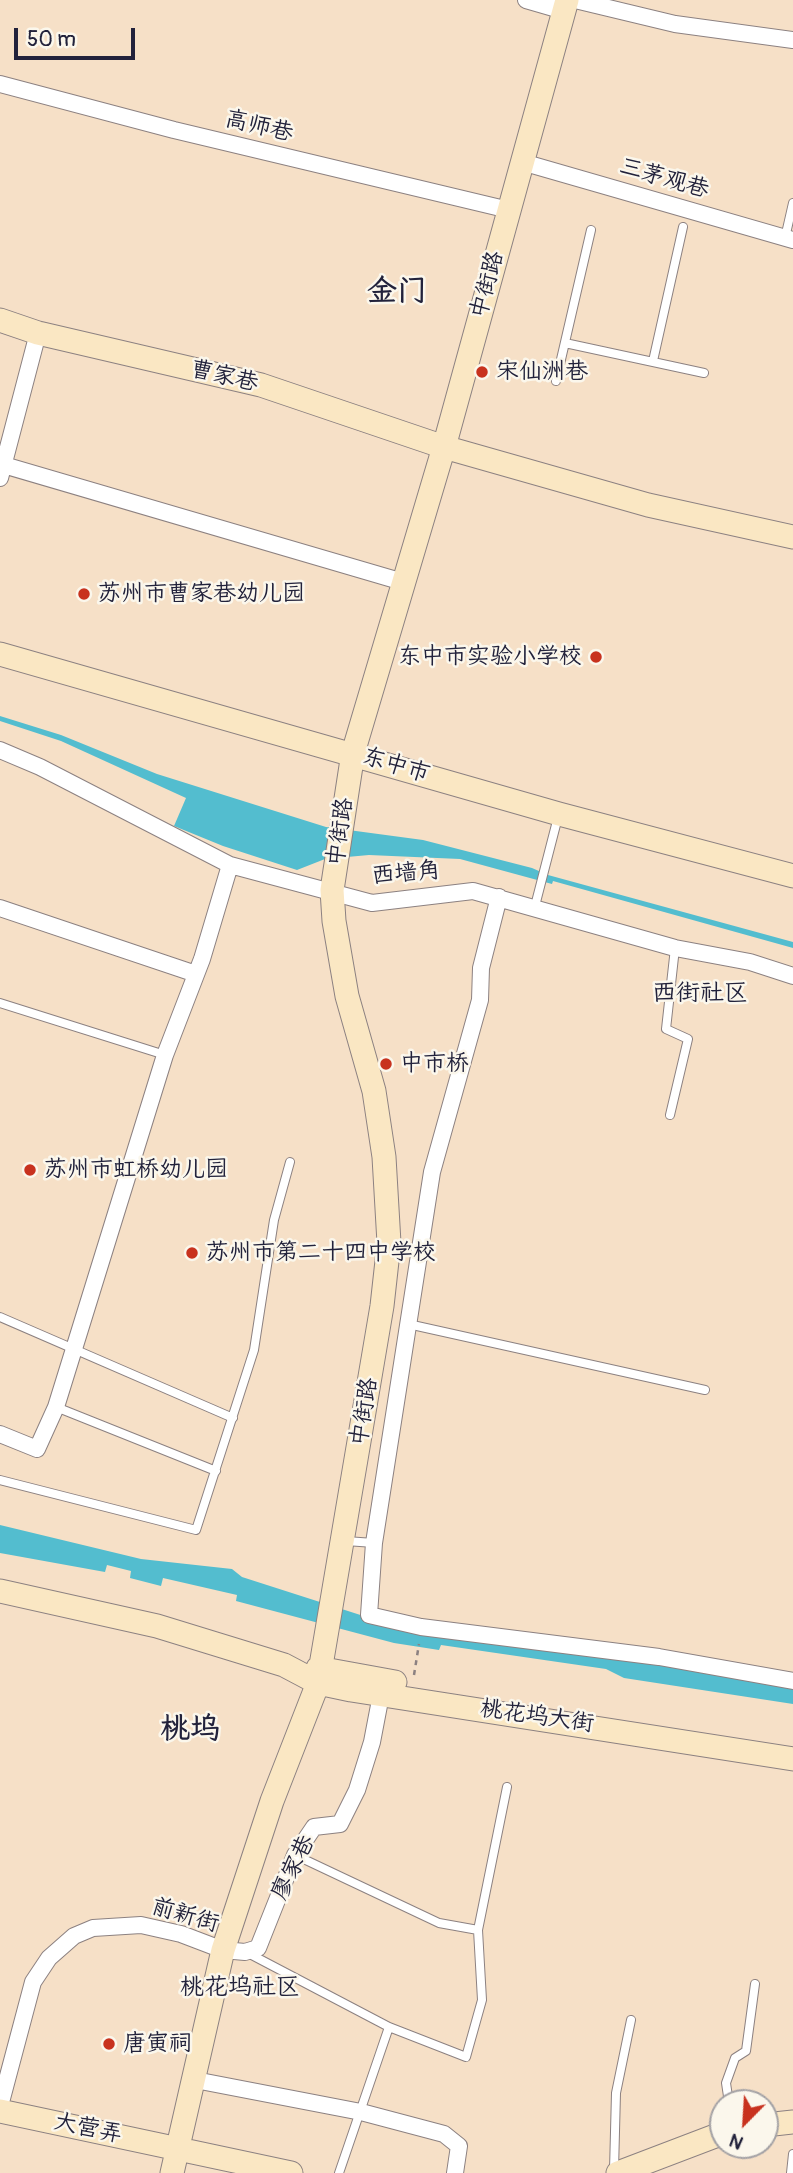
<!DOCTYPE html>
<meta charset="utf-8">
<style>
body{margin:0}
#map{position:relative;width:793px;height:2173px;overflow:hidden;background:#f6e0c7;font-family:Pangolin,sans-serif}
canvas{display:block}
.north{position:absolute;left:709px;top:2089px;width:70px;height:70px;box-sizing:border-box;background:#fbf7ec;border:2px solid #a4a2a5;border-radius:50%;rotate:204deg;font-size:19px;font-weight:700;line-height:28px;text-align:center;color:#22223b}
.north::after{content:'';display:block;margin:auto;width:24px;height:32px;background:#c8321e;clip-path:polygon(50% 0,100% 100%,50% 72%,0 100%)}
.scale{position:absolute;left:14px;top:28px;width:121px;height:32px;box-sizing:border-box;border:4px solid #22223b;border-top:0;padding-left:9px;font-size:21px;line-height:24px;white-space:nowrap;color:#22223b;-webkit-text-stroke:5px #fbf7ec;paint-order:stroke}
</style>
<div id="map">
<canvas width="793" height="2173"></canvas>
<div class="north">N</div>
<div class="scale">50 m</div>
</div>
<script>
const c = document.querySelector('canvas').getContext('2d');
c.lineJoin = 'round';
function fill(path, color) {
  c.fillStyle = color;
  c.fill(path, 'evenodd');
}
function poly(rows) {
  const path = new Path2D();
  for (const r of rows) {
    path.moveTo(r[0], r[1]);
    for (let i = 2; i < r.length; i += 2) path.lineTo(r[i], r[i + 1]);
  }
  return path;
}
function stroke(path, color, width, dash) {
  c.strokeStyle = color;
  c.lineWidth = width;
  c.lineCap = dash ? 'butt' : 'round';
  c.setLineDash(dash || []);
  c.stroke(path);
}
function drawText(font, color, halo, rows, align = 'center') {
  c.font = font + ' Pangolin,"LXGW WenKai TC",sans-serif';
  c.lineWidth = 5;
  c.setLineDash([]);
  c.textBaseline = 'middle';
  c.strokeStyle = halo;
  c.fillStyle = color;
  for (const [text, x, y, turn = 0] of rows) {
    c.save();
    c.translate(x, y);
    c.rotate((+turn || 0) * Math.PI / 180);
    c.textAlign = isNaN(turn) ? turn : align;
    if (halo) c.strokeText(text, 0, 0);
    c.fillText(text, 0, 0);
    c.restore();
  }
}
const water = poly([
 [0,716,61,735,157,774,326,827,423,840,532,868,548,875,793,942,793,948,553,881,552,884,460,859,369,855,325,859,297,870,223,846,174,826,186,798,61,741,0,721],
 [0,1525,141,1559,232,1569,242,1577,376,1620,657,1660,793,1685,793,1704,624,1678,606,1669,441,1645,439,1650,394,1643,236,1601,237,1595,163,1578,161,1586,130,1578,131,1571,107,1565,105,1572,0,1553]
]);
const path = poly([
 [414,1675,419,1644]
]);
const lane = poly([
 [785,238,793,203],
 [565,343,704,373],
 [653,361,683,227],
 [556,381,591,230],
 [535,906,558,817],
 [0,1003,165,1055],
 [670,1115,688,1039,666,1029,675,948],
 [0,1317,233,1418],
 [408,1324,705,1390],
 [56,1407,216,1471],
 [0,1480,196,1530,254,1350,274,1220,290,1162],
 [346,1541,374,1543],
 [295,1855,439,1923,478,1930],
 [246,1952,389,2027,466,2057,482,2000,478,1930,507,1787],
 [729,2103,726,2083,735,2058,746,2051,755,1984],
 [614,2170,616,2093,631,2020],
 [339,2173,389,2027],
 [791,2173,793,2154]
]);
const street = poly([
 [526,0,564,11],
 [575,0,675,24,793,40],
 [0,84,174,130,509,210],
 [522,162,793,240],
 [0,464,403,582],
 [0,478,38,333],
 [0,750,40,767,230,865,372,903,473,891,675,948,750,962,793,976],
 [499,897,481,968,480,1000,432,1172,374,1543,369,1615,421,1627,659,1657,793,1681],
 [0,908,196,974],
 [0,1434,37,1449,56,1407,165,1055,202,959,230,865],
 [195,2080,361,2112,444,2134,459,2146,455,2173],
 [0,2106,33,1982,49,1958,74,1936,93,1928,141,1925,181,1934,223,1950,245,1952,258,1948,295,1855,314,1827,340,1824,357,1790,372,1742,381,1695]
]);
const secondary = poly([
 [0,320,38,333,261,385,444,447,648,505,793,537],
 [0,654,559,814,793,876],
 [0,1591,157,1626,284,1665,318,1683,351,1690,793,1759],
 [318,1668,395,1682],
 [0,2111,291,2173],
 [765,2125,793,2122],
 [172,2173,223,1950,272,1801,318,1683,382,1306,389,1243,384,1157,374,1091,347,996,334,921,332,890,353,753,444,447,567,0],
 [618,2173,723,2133]
]);
const markers = [
 [482,372,7,"#c8321e"],
 [84,594,7,"#c8321e"],
 [596,657,7,"#c8321e"],
 [386,1064,7,"#c8321e"],
 [30,1170,7,"#c8321e"],
 [192,1253,7,"#c8321e"],
 [109,2044,7,"#c8321e"]
];
const streetNames = [
 ["高师巷",259,127,13],
 ["三茅观巷",664,179,16],
 ["中街路",488,285,-75],
 ["曹家巷",224,377,13],
 ["东中市",396,766,17],
 ["中街路",341,832,-82],
 ["西墙角",406,874,-5],
 ["中街路",365,1412,-81],
 ["桃花坞大街",537,1717,8],
 ["廖家巷",294,1868,-64],
 ["前新街",185,1916,16],
 ["大营弄",88,2129,12]
];
const poiNames = [
 ["宋仙洲巷",496,372],
 ["苏州市曹家巷幼儿园",98,594],
 ["东中市实验小学校",582,657,"right"],
 ["中市桥",400,1064],
 ["苏州市虹桥幼儿园",44,1170],
 ["苏州市第二十四中学校",206,1253],
 ["唐寅祠",123,2044]
];
const neighbourhoodNames = [
 ["西街社区",700,994],
 ["桃花坞社区",240,1988]
];
const districtNames = [
 ["金门",397,292],
 ["桃坞",190,1730]
];
fill(water, '#53bdcf');
stroke(lane, '#8c8181', 10);
stroke(street, '#8c8181', 18);
stroke(secondary, '#8c8181', 25);
stroke(path, '#8c8181', 2.5, [5, 5]);
stroke(lane, '#fff', 8);
stroke(street, '#fff', 16);
stroke(secondary, '#fae7c3', 23);
for (const [x, y, r, color] of markers) {
  const dot = new Path2D();
  dot.arc(x, y, r, 0, 2 * Math.PI);
  c.fillStyle = color;
  c.fill(dot);
  stroke(dot, '#fbf7ec', 2.5);
}
drawText('23px', '#22223b', '#fbf7ec', streetNames);
drawText('23px', '#22223b', '#fbf7ec', poiNames, 'left');
drawText('24px', '#22223b', '#fbf7ec', neighbourhoodNames);
drawText('bold 30px', '#22223b', '#fbf7ec', districtNames);
</script>
